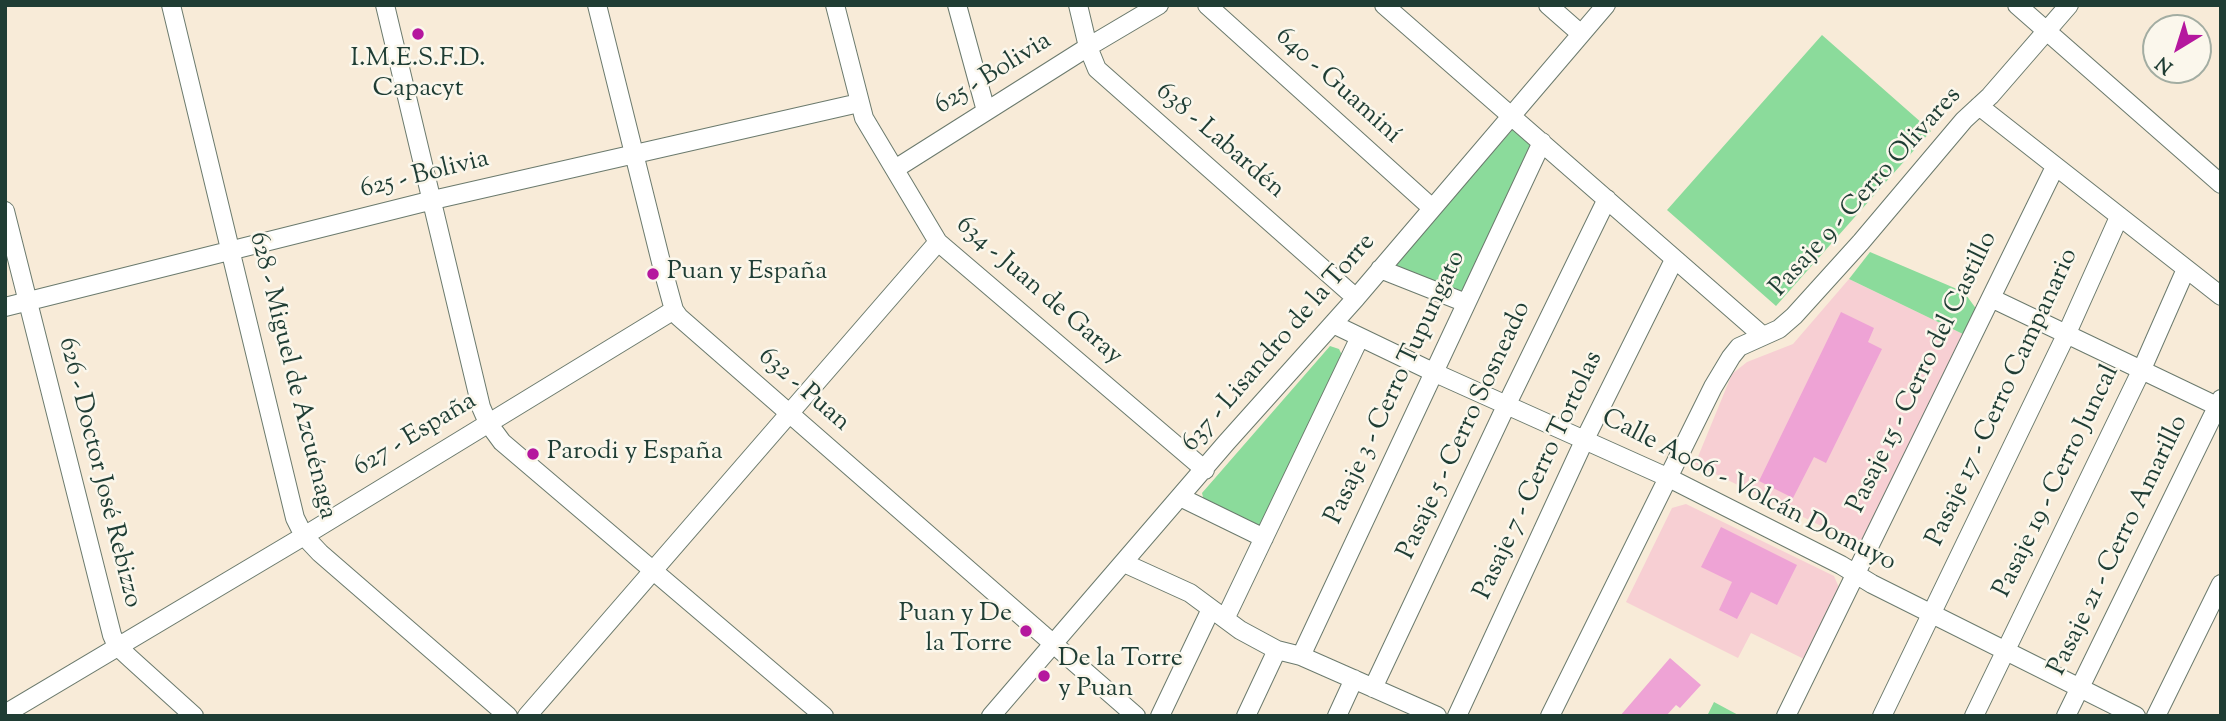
<!DOCTYPE html>
<meta charset="utf-8">
<style>
body{margin:0}
#map{position:relative;width:2226px;height:721px;overflow:hidden;background:#f8ebd8;font-family:"Sorts Mill Goudy",serif}
canvas{display:block}
.frame{position:absolute;inset:0;border:7px solid #1f3d34;pointer-events:none}
.north{position:absolute;left:2142px;top:14px;width:70px;height:70px;box-sizing:border-box;background:#fbf7ec;border:2px solid #a3ada2;border-radius:50%;rotate:218deg;font-size:19px;font-weight:700;line-height:28px;text-align:center;color:#1f3d34}
.north::after{content:'';display:block;margin:auto;width:24px;height:32px;background:#b5179e;clip-path:polygon(50% 0,100% 100%,50% 72%,0 100%)}
</style>
<div id="map">
<canvas width="2226" height="721"></canvas>
<div class="frame"></div>
<div class="north">N</div>
</div>
<script>
const c = document.querySelector('canvas').getContext('2d');
c.lineJoin = 'round';
function fill(path, color) {
  c.fillStyle = color;
  c.fill(path, 'evenodd');
}
function poly(rows) {
  const path = new Path2D();
  for (const r of rows) {
    path.moveTo(r[0], r[1]);
    for (let i = 2; i < r.length; i += 2) path.lineTo(r[i], r[i + 1]);
  }
  return path;
}
function stroke(path, color, width, dash) {
  c.strokeStyle = color;
  c.lineWidth = width;
  c.lineCap = dash ? 'butt' : 'round';
  c.setLineDash(dash || []);
  c.stroke(path);
}
function drawText(font, color, halo, rows, align = 'center') {
  c.font = font + ' "Sorts Mill Goudy",serif';
  c.lineWidth = 5;
  c.setLineDash([]);
  c.textBaseline = 'middle';
  c.strokeStyle = halo;
  c.fillStyle = color;
  for (const [text, x, y, turn = 0] of rows) {
    c.save();
    c.translate(x, y);
    c.rotate((+turn || 0) * Math.PI / 180);
    c.textAlign = isNaN(turn) ? turn : align;
    if (halo) c.strokeText(text, 0, 0);
    c.fillText(text, 0, 0);
    c.restore();
  }
}
const built = poly([
 [1849,279,1965,335,1862,546,1695,464,1732,374,1747,362,1793,344],
 [1686,504,1834,576,1840,590,1806,660,1751,633,1738,658,1626,602,1672,508]
]);
const green = poly([
 [1822,35,1931,131,1776,306,1667,210],
 [1514,128,1535,147,1461,297,1391,269],
 [1870,252,1964,292,1977,310,1965,335,1849,279],
 [1330,346,1339,349,1342,355,1262,529,1204,501,1202,493],
 [1714,702,1740,716,1741,716,1707,716]
]);
const building = poly([
 [1841,312,1874,328,1868,342,1882,349,1826,463,1814,457,1793,498,1759,481],
 [1721,527,1797,565,1777,605,1751,592,1737,619,1719,610,1732,582,1701,567],
 [1670,658,1701,685,1680,708,1676,705,1666,716,1620,716]
]);
const minor = poly([
 [171,5,295,518,304,536,320,553,508,716],
 [385,5,481,407,488,423,502,442,824,716],
 [597,5,663,270,674,310,679,317,1136,716],
 [835,5,864,118,938,242,1205,470],
 [957,5,986,111],
 [1078,5,1088,47,1097,69,1356,298],
 [1207,5,1432,208],
 [1384,5,1763,336],
 [1548,5,1581,34],
 [2017,5,2221,184],
 [1979,106,2221,296],
 [895,169,1088,47,1159,5],
 [5,211,112,635,117,646,131,659,194,716],
 [1380,269,1466,303],
 [1991,298,2221,408],
 [5,307,433,200,859,103],
 [1333,324,1433,372,1669,478,1841,565,1872,584,2136,716],
 [1180,497,1264,538],
 [1124,563,1190,593,1240,630,1277,650,1301,656,1437,716],
 [1225,619,1360,337],
 [1301,656,1542,142],
 [1373,688,1506,406,1607,199],
 [5,714,304,536,674,310],
 [527,716,938,242],
 [991,716,1226,443,1356,298,1606,5],
 [1160,716,1211,609],
 [1246,716,1277,650],
 [1337,716,1354,679],
 [1457,716,1585,439,1674,260],
 [1550,716,1713,387,1731,357,1739,347,1779,329,1794,316,1861,242,1964,120,1990,96,2069,5],
 [1786,716,2055,167],
 [1882,716,2067,333,2119,217],
 [1974,716,2142,369,2186,269],
 [2066,716,2221,399],
 [2156,716,2221,584]
]);
const markers = [
 [418,34,7,"#b5179e"],
 [653,274,7,"#b5179e"],
 [533,454,7,"#b5179e"],
 [1026,631,7,"#b5179e"],
 [1044,676,7,"#b5179e"]
];
const poiNames = [
 ["I.M.E.S.F.D.",418,61,"center"],
 ["Capacyt",418,91,"center"],
 ["Puan y España",667,274],
 ["Parodi y España",547,454],
 ["Puan y De",1012,616,"right"],
 ["la Torre",1012,646,"right"],
 ["De la Torre",1058,661],
 ["y Puan",1058,691]
];
const streetNames = [
 ["625 - Bolivia",994,75,-32],
 ["640 - Guaminí",1337,87,42],
 ["638 - Labardén",1219,142,41],
 ["625 - Bolivia",425,176,-14],
 ["Pasaje 9 - Cerro Olivares",1867,193,-48],
 ["634 - Juan de Garay",1038,292,41],
 ["637 - Lisandro de la Torre",1280,344,-49],
 ["Pasaje 15 - Cerro del Castillo",1924,373,-64],
 ["628 - Miguel de Azcuénaga",291,376,76],
 ["Pasaje 3 - Cerro Tupungato",1397,388,-65],
 ["632 - Puan",803,391,41],
 ["Pasaje 17 - Cerro Campanario",2004,398,-65],
 ["Pasaje 5 - Cerro Sosneado",1466,431,-65],
 ["627 - España",416,436,-31],
 ["626 - Doctor José Rebizzo",98,473,76],
 ["Pasaje 7 - Cerro Tortolas",1540,476,-65],
 ["Pasaje 19 - Cerro Juncal",2058,482,-64],
 ["Calle A006 - Volcán Domuyo",1748,492,27],
 ["Pasaje 21 - Cerro Amarillo",2120,546,-64]
];
fill(built, '#f7cfd3');
fill(green, '#8bdb9b');
fill(building, '#eea3d5');
stroke(minor, '#6b7a6d', 20);
stroke(minor, '#fff', 18);
for (const [x, y, r, color] of markers) {
  const dot = new Path2D();
  dot.arc(x, y, r, 0, 2 * Math.PI);
  c.fillStyle = color;
  c.fill(dot);
  stroke(dot, '#fbf7ec', 2.5);
}
drawText('26px', '#1f3d34', '#fbf7ec', poiNames, 'left');
drawText('26px', '#1f3d34', '#fbf7ec', streetNames);
</script>
